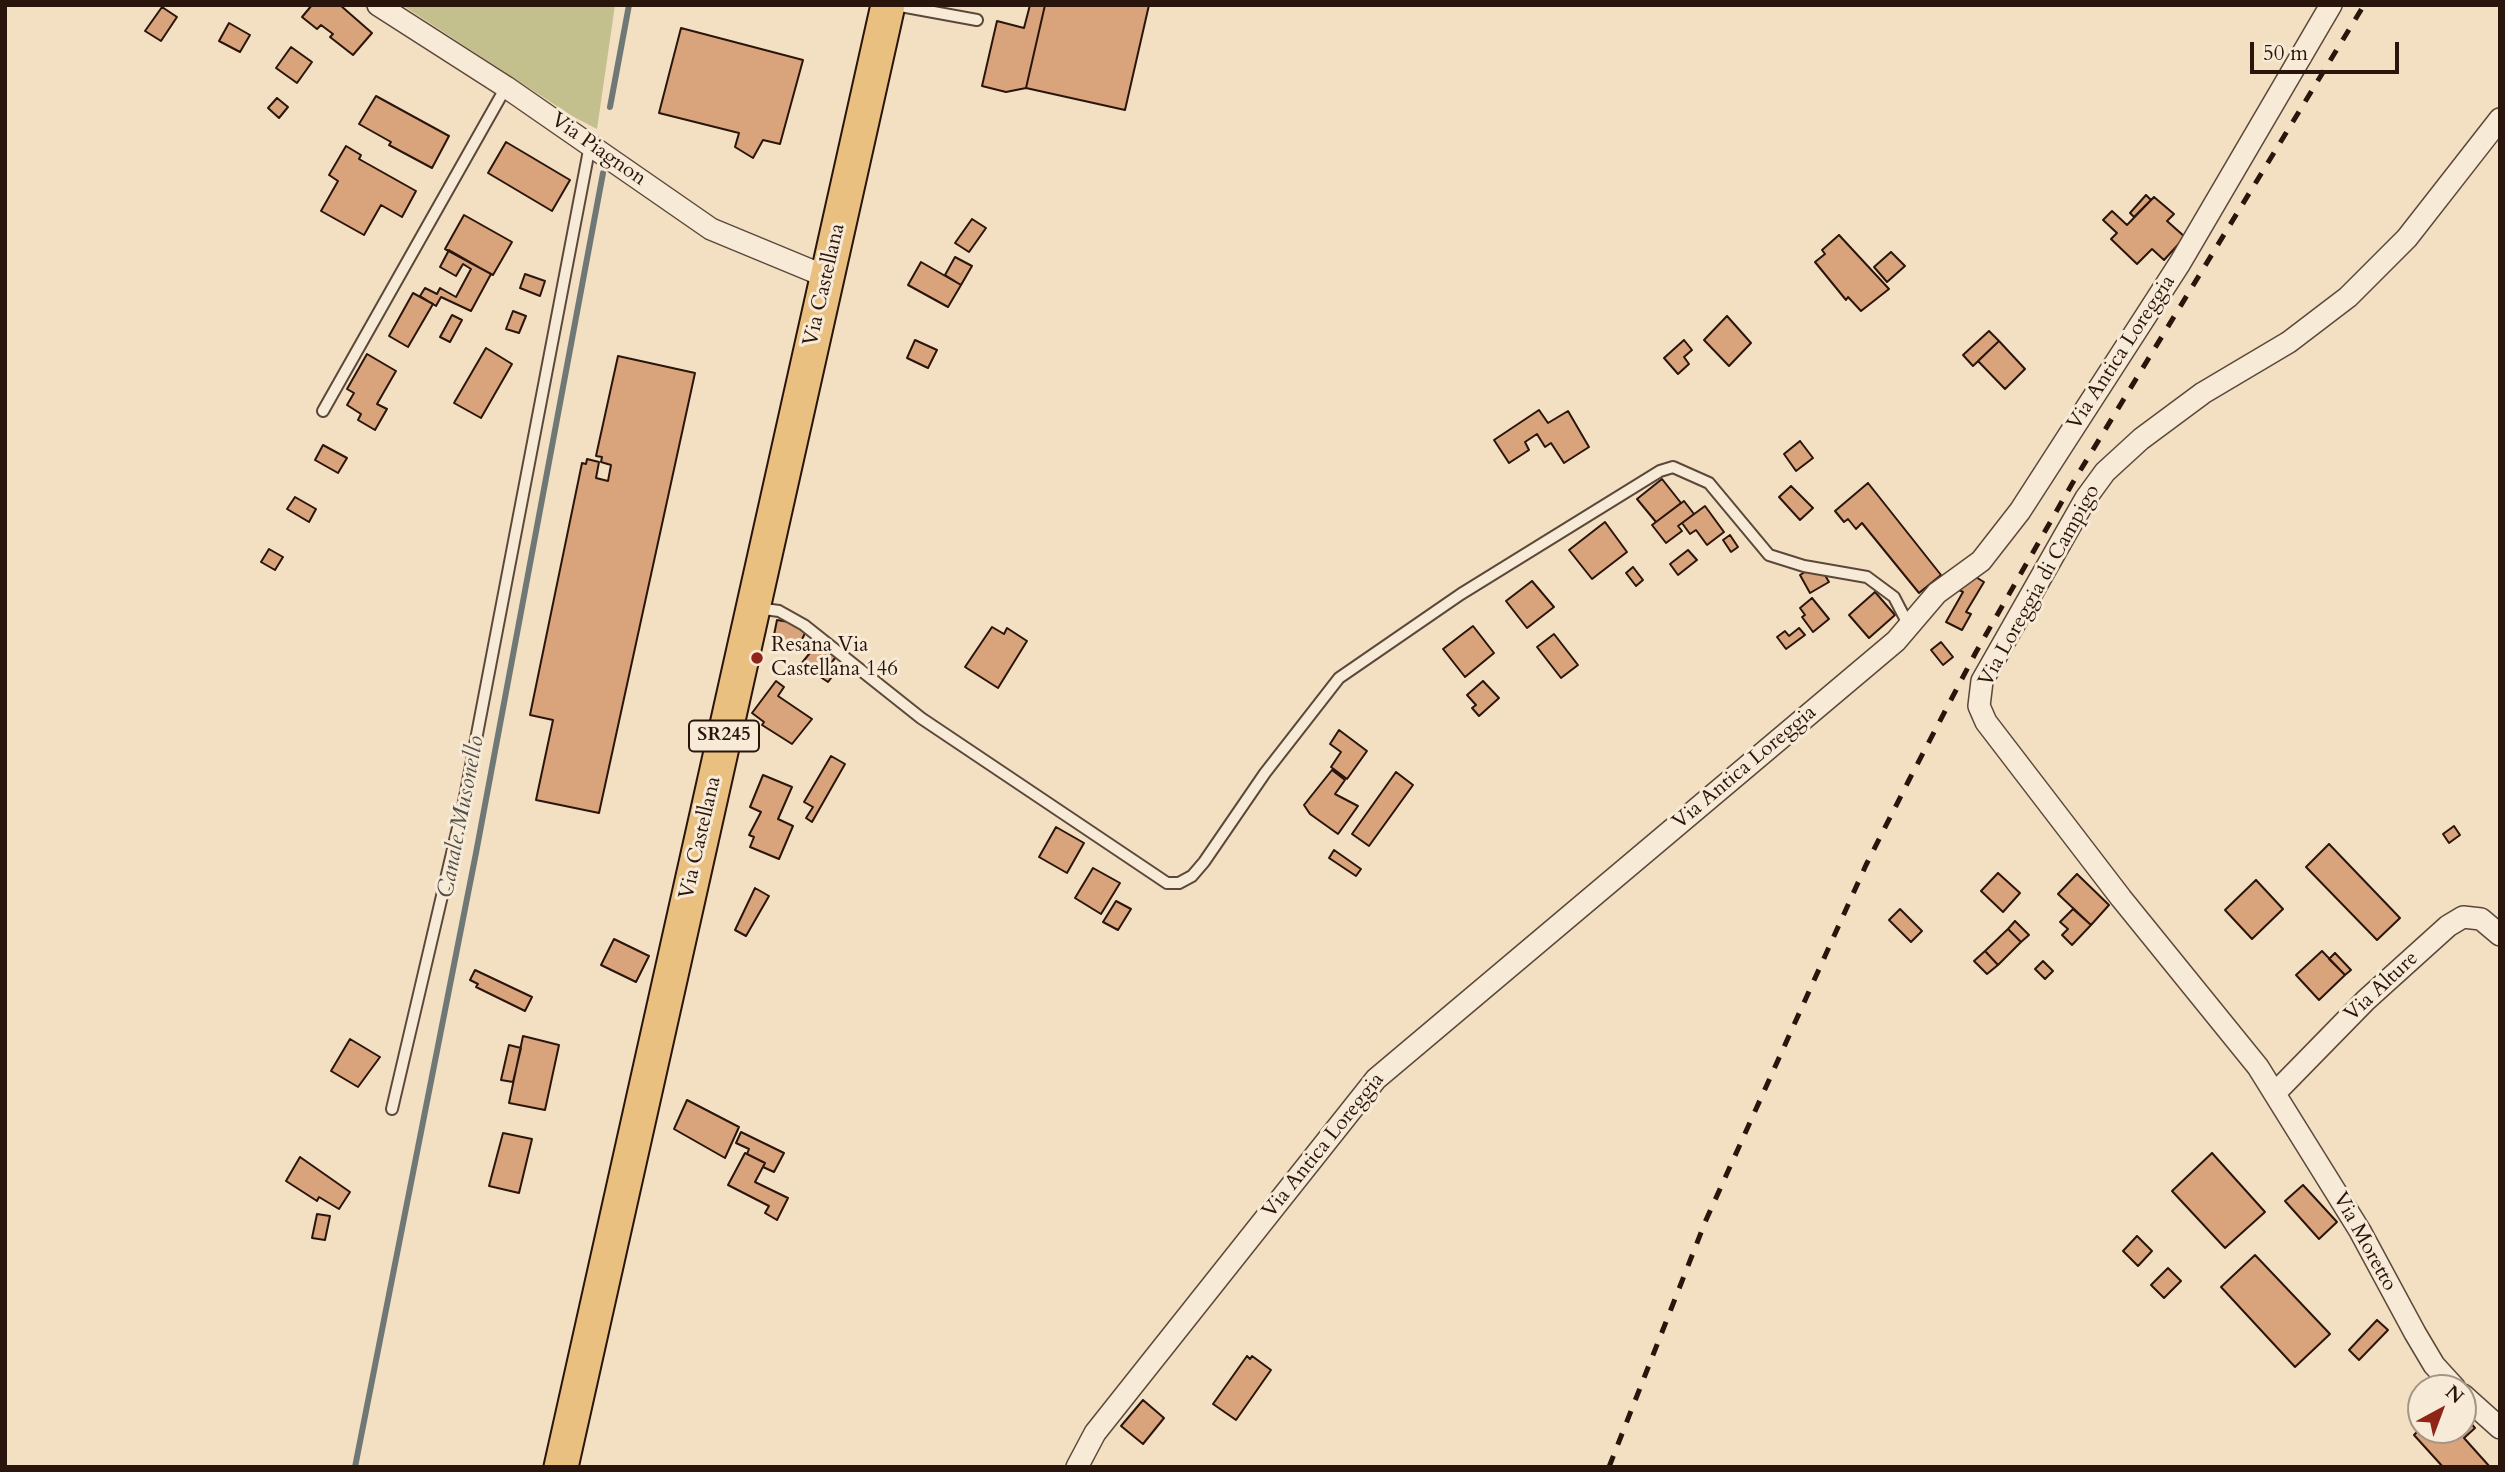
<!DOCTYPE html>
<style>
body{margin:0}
#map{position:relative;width:2505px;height:1472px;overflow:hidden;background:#f3dfc2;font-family:Cardo,serif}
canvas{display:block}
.frame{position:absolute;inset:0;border:7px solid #2a150c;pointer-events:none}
.north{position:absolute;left:2407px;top:1374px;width:70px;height:70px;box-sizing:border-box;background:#f7ead7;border:2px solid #a59586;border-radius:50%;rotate:41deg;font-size:19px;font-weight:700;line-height:28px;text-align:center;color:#2a150c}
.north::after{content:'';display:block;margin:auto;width:24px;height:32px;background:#8f2418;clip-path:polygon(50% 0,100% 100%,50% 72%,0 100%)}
.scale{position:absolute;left:2250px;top:42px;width:149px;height:32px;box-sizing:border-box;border:4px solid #2a150c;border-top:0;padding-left:9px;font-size:21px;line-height:24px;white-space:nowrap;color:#2a150c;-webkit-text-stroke:5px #f7ead7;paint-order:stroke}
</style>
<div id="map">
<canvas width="2505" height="1472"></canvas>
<div class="frame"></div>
<div class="north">N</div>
<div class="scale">50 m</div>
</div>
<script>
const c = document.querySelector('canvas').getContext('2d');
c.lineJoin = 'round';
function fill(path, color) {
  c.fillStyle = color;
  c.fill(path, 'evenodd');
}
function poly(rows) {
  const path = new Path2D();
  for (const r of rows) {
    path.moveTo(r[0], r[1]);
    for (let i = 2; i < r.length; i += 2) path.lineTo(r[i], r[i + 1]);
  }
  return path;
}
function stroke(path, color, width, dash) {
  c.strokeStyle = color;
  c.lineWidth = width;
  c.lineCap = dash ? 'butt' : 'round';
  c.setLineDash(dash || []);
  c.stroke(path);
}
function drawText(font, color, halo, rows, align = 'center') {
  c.font = font + ' Cardo,serif';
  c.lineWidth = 6;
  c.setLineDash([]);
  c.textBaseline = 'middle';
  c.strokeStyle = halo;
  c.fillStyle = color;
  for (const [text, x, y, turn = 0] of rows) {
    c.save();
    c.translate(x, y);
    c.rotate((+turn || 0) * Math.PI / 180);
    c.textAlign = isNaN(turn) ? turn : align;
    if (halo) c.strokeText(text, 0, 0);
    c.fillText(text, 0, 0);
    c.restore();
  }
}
const green = poly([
 [402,5,615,5,597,129,572,116]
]);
const stream = poly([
 [610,107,629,5],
 [355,1467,476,853,603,173]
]);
const building = poly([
 [312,5,340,5,372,33,353,55,330,37,333,34,321,25,317,29,302,17,312,5],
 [1030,5,1045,5,1026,88,1006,92,982,86,997,21,1024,28,1030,5],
 [1045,5,1149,5,1125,110,1026,88,1045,5],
 [162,7,177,17,161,41,145,31,162,7],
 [229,23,250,35,240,52,219,41,229,23],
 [681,28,803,60,780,144,763,140,753,158,735,147,739,133,659,113,681,28],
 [291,47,312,62,297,83,276,68,291,47],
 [376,96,449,136,432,168,389,145,391,142,359,124,376,96],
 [277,98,288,107,279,118,268,108,277,98],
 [506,142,570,180,552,211,488,173,506,142],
 [346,146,361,155,359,159,416,191,402,217,381,205,364,235,321,211,338,181,329,175,346,146],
 [2146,195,2151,200,2134,217,2130,213,2146,195],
 [2154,197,2174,214,2167,221,2185,237,2164,260,2152,249,2137,264,2111,239,2117,233,2103,220,2112,211,2127,225,2154,197],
 [464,215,512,242,493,275,445,249,464,215],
 [972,219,986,228,969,252,955,243,972,219],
 [1839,235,1889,289,1861,311,1848,297,1846,300,1815,262,1825,254,1822,250,1839,235],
 [449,250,491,274,471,311,441,297,436,306,420,296,425,288,437,294,440,288,456,297,471,269,463,264,456,276,440,267,449,250],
 [1891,252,1905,266,1887,282,1874,267,1891,252],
 [955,257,972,266,961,285,945,275,955,257],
 [921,262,961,285,948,307,908,285,921,262],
 [525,274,545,281,540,296,520,288,525,274],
 [413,293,433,304,408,347,389,336,413,293],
 [513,311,526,316,519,333,506,329,513,311],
 [452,315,462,320,450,342,440,337,452,315],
 [1727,316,1751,343,1729,366,1704,340,1727,316],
 [1989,331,1999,341,1973,366,1963,355,1989,331],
 [915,340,937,350,928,368,907,358,915,340],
 [1684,340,1692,350,1684,357,1689,364,1678,374,1664,358,1684,340],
 [1999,341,2025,369,2005,389,1978,361,1999,341],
 [486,348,512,364,481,418,454,403,486,348],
 [367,354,396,371,377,404,387,409,375,430,358,420,361,414,347,405,354,393,347,389,367,354],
 [618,356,695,373,599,813,536,800,553,720,530,715,582,463,586,464,587,459,599,462,596,478,608,481,611,465,601,462,602,457,596,456,618,356],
 [1539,410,1548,423,1568,411,1589,447,1564,463,1551,443,1545,447,1537,434,1525,442,1529,450,1509,463,1494,440,1539,410],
 [1800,441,1813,458,1796,471,1784,454,1800,441],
 [323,445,347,458,338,473,315,460,323,445],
 [1662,479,1681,503,1656,522,1637,499,1662,479],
 [1868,483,1941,575,1919,593,1862,523,1856,529,1848,519,1844,522,1835,511,1868,483],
 [1791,486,1813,508,1800,520,1779,497,1791,486],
 [295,497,316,509,309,522,287,509,295,497],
 [1684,501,1694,514,1678,526,1682,531,1666,543,1652,525,1684,501],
 [1705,506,1724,532,1707,545,1696,530,1690,534,1682,523,1705,506],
 [1605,522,1627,552,1592,579,1569,550,1605,522],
 [1730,535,1738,547,1731,552,1723,540,1730,535],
 [269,549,283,557,275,570,261,562,269,549],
 [1688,550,1697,560,1678,575,1670,564,1688,550],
 [1633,567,1643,580,1636,586,1626,573,1633,567],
 [1813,567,1822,570,1829,582,1810,593,1800,575,1813,567],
 [1969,573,1984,582,1966,612,1971,614,1962,630,1946,622,1963,592,1959,590,1969,573],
 [1532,581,1554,607,1527,628,1506,601,1532,581],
 [1875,592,1895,615,1869,638,1849,615,1875,592],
 [1812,598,1829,619,1813,632,1802,617,1805,615,1800,608,1812,598],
 [777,620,795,623,806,631,797,650,772,645,777,620],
 [1473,626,1494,653,1465,677,1443,649,1473,626],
 [992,627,1004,634,1007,628,1027,641,998,688,965,667,992,627],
 [1799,628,1805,635,1786,649,1777,637,1785,631,1789,636,1799,628],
 [1554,634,1578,665,1561,678,1537,647,1554,634],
 [1941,642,1953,657,1943,665,1931,650,1941,642],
 [818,643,836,657,831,663,838,669,828,682,801,664,818,643],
 [776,681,784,687,778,696,812,719,792,744,762,725,764,722,752,713,776,681],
 [1483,681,1499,698,1479,716,1472,708,1476,705,1467,695,1483,681],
 [1339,730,1367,751,1347,779,1331,767,1341,752,1330,744,1339,730],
 [831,756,845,764,812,822,806,818,813,807,804,802,831,756],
 [1332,770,1345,780,1335,794,1358,806,1338,834,1310,814,1304,805,1332,770],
 [1396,772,1413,785,1369,846,1352,834,1396,772],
 [763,775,792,787,778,819,793,826,779,859,750,847,754,837,749,835,761,812,750,807,763,775],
 [2454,826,2460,835,2449,843,2443,834,2454,826],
 [1056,827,1084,843,1067,873,1039,857,1056,827],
 [2329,844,2400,918,2377,940,2306,867,2329,844],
 [1334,850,1361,869,1356,876,1329,858,1334,850],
 [1093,868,1120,883,1101,914,1075,898,1093,868],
 [1998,873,2020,893,2003,912,1981,891,1998,873],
 [2077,874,2109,905,2091,925,2058,894,2077,874],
 [2256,880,2283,909,2252,939,2225,910,2256,880],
 [755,888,769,896,746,936,735,930,755,888],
 [1116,901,1131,909,1118,930,1103,922,1116,901],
 [1900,909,1922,931,1911,942,1889,920,1900,909],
 [2073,909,2091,925,2072,945,2062,935,2068,929,2060,922,2073,909],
 [2015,921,2029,935,2021,942,2008,929,2015,921],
 [2008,929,2021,942,1998,965,1985,951,2008,929],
 [614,939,649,956,636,982,601,965,614,939],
 [1985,951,1998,965,1987,974,1974,961,1985,951],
 [2322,951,2345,975,2319,1000,2296,975,2322,951],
 [2335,953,2351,970,2345,975,2329,959,2335,953],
 [2043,961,2053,971,2045,979,2035,969,2043,961],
 [475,970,532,997,525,1011,476,987,478,984,470,980,475,970],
 [523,1036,559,1045,545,1110,509,1103,523,1036],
 [350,1039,380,1057,358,1087,331,1071,350,1039],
 [509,1045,521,1048,513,1082,501,1080,509,1045],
 [687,1100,739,1127,725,1158,674,1129,687,1100],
 [741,1132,784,1153,774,1172,763,1167,765,1163,747,1154,749,1149,736,1143,741,1132],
 [503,1133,532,1139,519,1193,489,1186,503,1133],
 [745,1153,765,1163,755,1182,788,1198,777,1220,765,1213,769,1206,728,1185,745,1153],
 [2212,1153,2265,1212,2225,1248,2172,1191,2212,1153],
 [300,1157,350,1192,339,1209,319,1197,317,1201,286,1181,300,1157],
 [2303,1185,2337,1222,2319,1239,2285,1201,2303,1185],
 [317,1214,330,1216,325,1240,312,1238,317,1214],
 [2137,1236,2152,1251,2138,1266,2123,1251,2137,1236],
 [2255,1255,2330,1334,2295,1367,2221,1287,2255,1255],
 [2168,1268,2181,1281,2164,1298,2151,1285,2168,1268],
 [2377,1320,2388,1330,2359,1360,2349,1350,2377,1320],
 [1247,1356,1250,1359,1252,1356,1271,1370,1236,1420,1213,1404,1247,1356],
 [1143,1400,1164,1418,1143,1444,1121,1426,1143,1400],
 [2463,1414,2475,1428,2464,1438,2490,1467,2443,1467,2414,1435,2421,1428,2463,1430,2463,1414]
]);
const lane = poly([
 [895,5,977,20],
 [323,411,506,87],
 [757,608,779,611,804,625,921,718,1167,883,1179,883,1192,876,1204,862,1265,773,1339,678,1461,594,1660,471,1673,467,1709,483,1769,555,1804,566,1867,577,1894,597,1909,626],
 [392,1109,464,802,590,145]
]);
const street = poly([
 [378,5,506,87,711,229,827,277],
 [2276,1092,2366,1000,2448,926,2463,917,2481,919,2500,935],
 [2455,1388,2434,1365,2415,1333,2360,1231,2258,1067,2121,898,1986,722,1979,706,1982,681,2086,498,2105,472,2141,439,2203,393,2289,342,2348,297,2407,238,2500,119],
 [2463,1395,2500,1428],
 [1077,1467,1095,1433,1376,1079,1896,641,1937,593,1981,561,2020,511,2180,263,2331,5]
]);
const primary = poly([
 [561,1467,888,5]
]);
const rail = poly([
 [1609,1467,1706,1220,1866,865,1909,780,1976,652,2072,484,2364,5]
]);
const markers = [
 [757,658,7,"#8f2418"]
];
const shields = [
 [724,736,70]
];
const shieldNames = [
 ["SR245",724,736]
];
const streetNames = [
 ["Via Piagnon",598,150,35],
 ["Via Castellana",825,285,-77],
 ["Via Antica Loreggia",2122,353,-57],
 ["Via Loreggia di Campigo",2040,586,-61],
 ["Via Antica Loreggia",1745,768,-40],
 ["Via Castellana",701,838,-77],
 ["Via Alture",2382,987,-43],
 ["Via Antica Loreggia",1324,1146,-51],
 ["Via Moretto",2364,1242,61]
];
const poiNames = [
 ["Resana Via",771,646],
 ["Castellana 146",771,670]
];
const waterNames = [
 ["Canale Musonello",462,817,-79]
];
fill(green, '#c3c08e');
stroke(stream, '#707876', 6);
fill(building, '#d9a37b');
stroke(building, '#2a150c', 2);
stroke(lane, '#5c483a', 14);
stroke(street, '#5c483a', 24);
stroke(primary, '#2a150c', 37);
stroke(lane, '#f7ead7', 10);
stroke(street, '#f7ead7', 21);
stroke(primary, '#eac081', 33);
stroke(rail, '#2a150c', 5, [12, 12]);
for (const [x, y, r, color] of markers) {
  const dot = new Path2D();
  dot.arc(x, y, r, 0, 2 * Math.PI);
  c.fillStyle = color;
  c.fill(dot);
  stroke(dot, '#f7ead7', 2.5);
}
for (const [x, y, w] of shields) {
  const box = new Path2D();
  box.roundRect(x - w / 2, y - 15.5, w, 31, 5);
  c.fillStyle = '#f7ead7';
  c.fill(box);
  stroke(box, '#2a150c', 2);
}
drawText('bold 19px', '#2a150c', null, shieldNames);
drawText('21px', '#2a150c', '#f7ead7', streetNames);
drawText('21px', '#2a150c', '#f7ead7', poiNames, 'left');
drawText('italic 23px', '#534f4a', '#f7ead7', waterNames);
</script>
